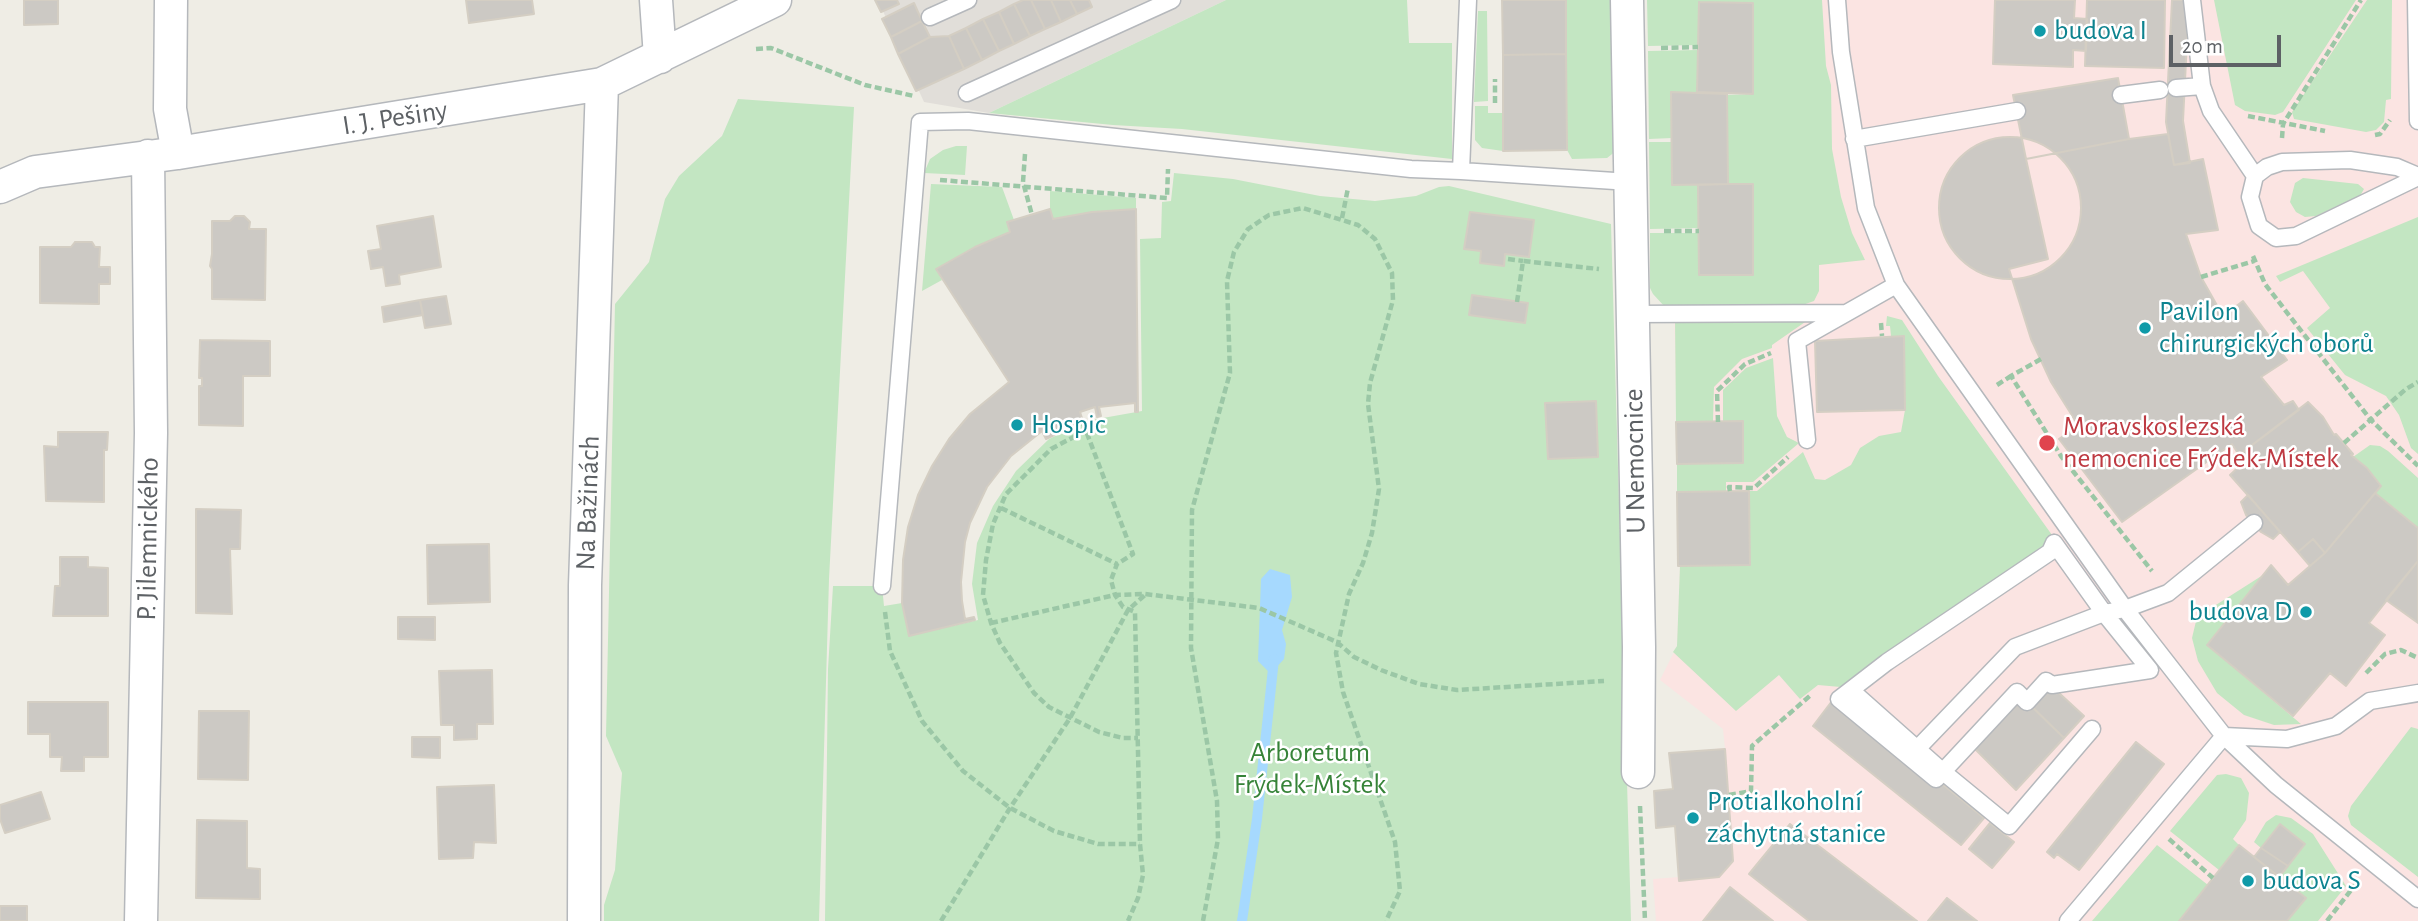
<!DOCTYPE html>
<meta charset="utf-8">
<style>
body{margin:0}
#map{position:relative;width:2418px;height:921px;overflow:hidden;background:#efede5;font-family:"Alegreya Sans",sans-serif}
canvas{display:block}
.scale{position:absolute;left:2169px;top:35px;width:112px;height:32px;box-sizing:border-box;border:4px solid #5d6165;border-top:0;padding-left:9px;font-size:21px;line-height:24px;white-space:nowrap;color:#5d6165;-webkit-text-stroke:5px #fff;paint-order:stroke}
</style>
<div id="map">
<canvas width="2418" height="921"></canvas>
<div class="scale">20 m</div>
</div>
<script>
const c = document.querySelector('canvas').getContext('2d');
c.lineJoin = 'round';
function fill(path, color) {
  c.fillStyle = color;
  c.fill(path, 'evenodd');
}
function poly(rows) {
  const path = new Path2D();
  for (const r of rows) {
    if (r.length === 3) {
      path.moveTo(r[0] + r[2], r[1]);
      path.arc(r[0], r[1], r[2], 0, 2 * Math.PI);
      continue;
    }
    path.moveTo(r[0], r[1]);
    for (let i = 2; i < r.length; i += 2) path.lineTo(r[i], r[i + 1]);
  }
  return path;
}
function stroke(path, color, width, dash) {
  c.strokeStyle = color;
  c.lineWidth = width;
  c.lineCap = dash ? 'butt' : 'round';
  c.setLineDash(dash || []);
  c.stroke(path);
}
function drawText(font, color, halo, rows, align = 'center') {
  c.font = font + ' "Alegreya Sans",sans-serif';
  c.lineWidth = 5;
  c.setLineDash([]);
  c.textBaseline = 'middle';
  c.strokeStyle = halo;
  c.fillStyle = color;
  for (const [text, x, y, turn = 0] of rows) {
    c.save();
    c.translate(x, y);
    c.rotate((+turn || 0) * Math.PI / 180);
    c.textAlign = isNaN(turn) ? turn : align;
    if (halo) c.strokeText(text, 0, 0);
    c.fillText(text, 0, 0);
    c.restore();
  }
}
const industrial = poly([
 [878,0,1226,0,989,113,924,102]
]);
const medical = poly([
 [1797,0,2418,0,2418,921,1656,921,1653,879,1679,877,1675,826,1656,827,1654,791,1673,789,1669,753,1725,748,1723,729,1660,680,1677,646,1680,566,1674,308,1781,306]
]);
const green = poly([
 [1226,0,1407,0,1409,43,1452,43,1452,159,1182,129,1113,125,989,113],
 [1566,0,1618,0,1616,151,1607,158,1572,159,1567,150],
 [1647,0,1822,0,1826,66,1831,85,1832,149,1841,197,1852,233,1865,260,1819,265,1819,291,1814,301,1797,307,1665,307,1653,294,1650,288,1650,233,1698,233,1699,275,1753,275,1753,184,1728,184,1727,95,1753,94,1753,4,1699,2,1698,45,1648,46],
 [2214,0,2356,0,2283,112,2275,115,2245,111,2235,105],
 [2367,0,2392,0,2391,99,2386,100,2384,122,2376,130,2366,132,2294,119,2292,112],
 [1478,11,1487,11,1488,101,1474,102],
 [1698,50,1697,92,1672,92,1672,138,1649,139,1648,51],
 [738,99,854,107,829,579,819,921,604,921,604,905,615,870,622,773,606,736,615,304,649,262,665,199,679,176,722,136],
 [1475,106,1488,106,1488,113,1503,113,1503,151,1482,148,1475,140],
 [1649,142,1672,142,1673,185,1698,185,1699,228,1650,229],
 [956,146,967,146,965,175,924,173,930,159,943,150],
 [1174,173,1233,179,1320,196,1375,201,1416,196,1439,187,1449,186,1611,224,1631,921,825,921,828,669,833,586,882,586,884,606,902,603,909,636,978,620,972,584,977,543,993,506,1016,471,1049,439,1086,421,1142,411,1140,239,1161,238,1162,202,1171,201],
 [2303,178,2358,184,2364,189,2360,196,2316,216,2305,217,2296,212,2290,202,2295,183],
 [931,184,1002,187,1014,220,1007,222,1010,232,975,247,936,269,942,280,922,291],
 [1050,191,1136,198,1136,209,1092,212,1053,219,1050,209],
 [2418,217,2418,454,2411,448,2399,415,2386,396,2345,375,2307,328,2330,308,2303,271,2280,282,2276,276],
 [1887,316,1902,320,1938,376,2052,535,2054,543,1852,688,1818,685,1800,699,1779,675,1736,711,1673,652,1677,646,1680,565,1750,565,1749,491,1757,491,1803,452,1815,479,1825,480,1851,465,1860,448,1879,436,1901,432,1905,410,1904,336,1891,336,1890,326,1886,326],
 [1675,320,1808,320,1772,345,1772,348,1742,359,1714,387,1713,421,1676,422],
 [1773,358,1777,416,1787,437,1799,443,1753,482,1726,482,1726,491,1677,492,1677,464,1743,463,1743,421,1723,421,1723,390,1746,368],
 [2370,445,2380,446,2388,451,2418,478,2418,528,2375,493,2381,485,2367,468,2353,457],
 [2263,575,2207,645,2301,724,2274,725,2244,715,2217,693,2198,661,2192,638,2197,617],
 [2411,727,2418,729,2418,877,2351,825,2348,816,2351,806],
 [2226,774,2241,778,2249,793,2246,820,2233,839,2239,845,2219,870,2170,831,2217,775],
 [2276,815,2291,818,2313,834,2346,886,2318,921,2287,921,2306,898,2279,877,2305,844,2280,824,2261,848,2254,842,2266,822],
 [2157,845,2208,885,2179,921,2092,921]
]);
const water = poly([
 [1270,569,1290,575,1292,597,1282,630,1286,644,1284,659,1273,671,1268,671,1258,661,1261,579]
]);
const stream = poly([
 [1242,921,1257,819,1274,659]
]);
const building = poly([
 [24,0,58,0,58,24,24,25,24,0],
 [466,0,532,0,534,14,469,23,466,0],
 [875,0,897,0,899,4,881,12,875,0],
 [1023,0,1031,0,1045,29,1030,36,1014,4,1023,0],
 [1031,0,1051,0,1061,22,1045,29,1031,0],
 [1051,0,1070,0,1077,14,1061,22,1051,0],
 [1070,0,1089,0,1092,7,1077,14,1070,0],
 [1502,0,1566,0,1566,54,1503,55,1502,0],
 [1995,0,2075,0,2074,18,2087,19,2086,51,2073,50,2073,67,1993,64,1995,0],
 [2087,0,2165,0,2164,68,2085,66,2087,0],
 [2172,0,2189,0,2183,121,2190,163,2174,165,2166,122,2172,0],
 [1699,2,1753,3,1753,94,1697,92,1699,2],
 [914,3,922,21,891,37,882,19,914,3],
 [1014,4,1030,36,1014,44,999,12,1014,4],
 [999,12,1014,44,999,51,983,19,999,12],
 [983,19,999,51,982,60,966,28,983,19],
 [922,21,930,37,898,54,891,37,922,21],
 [966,28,982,60,964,69,949,36,966,28],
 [949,36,964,69,916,91,898,54,930,37,949,36],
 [1566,54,1567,150,1503,151,1503,55,1566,54],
 [2118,78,2129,139,2026,159,2013,95,2118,78],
 [1671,92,1727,94,1728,184,1672,185,1671,92],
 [2168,134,2174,165,2203,159,2218,230,2186,234,2201,277,2223,316,2243,301,2287,360,2261,377,2284,405,2293,401,2299,410,2239,455,2232,444,2122,522,2059,439,2078,425,2051,382,2031,339,2009,269,2048,259,2026,159,2129,139,2168,134],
 [2010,208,71],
 [1728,184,1753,184,1753,275,1699,275,1698,185,1728,184],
 [1050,209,1053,219,1092,212,1136,209,1138,412,1135,412,1135,403,1099,407,1101,416,1097,417,1095,407,1080,412,1083,421,1046,439,1042,431,1011,456,987,487,970,523,965,542,961,582,962,601,965,619,974,617,975,620,909,636,902,603,903,560,908,527,918,495,932,466,949,439,970,414,1009,382,936,269,975,247,1010,232,1007,222,1050,209],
 [1470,212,1534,220,1529,257,1505,254,1504,266,1480,263,1481,251,1464,249,1470,212],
 [235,216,244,216,250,222,249,229,266,229,265,300,212,299,212,269,210,266,212,254,212,221,230,221,235,216],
 [433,216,441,267,399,275,400,284,386,286,383,267,371,269,368,251,381,249,377,226,433,216],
 [75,242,92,242,95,247,100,247,99,267,110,267,110,284,99,284,99,304,40,303,40,247,71,247,75,242],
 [1472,295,1528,303,1525,323,1469,315,1472,295],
 [446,296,451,324,425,328,420,300,446,296],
 [420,300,423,315,384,322,382,307,420,300],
 [1904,336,1905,410,1817,412,1815,341,1904,336],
 [200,340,270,341,270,376,243,376,243,426,199,425,199,386,202,386,202,378,199,378,200,340],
 [1596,401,1598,457,1548,459,1545,403,1596,401],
 [2308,402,2323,417,2334,435,2336,434,2353,454,2351,455,2367,468,2381,486,2325,553,2313,539,2298,552,2230,475,2245,461,2239,455,2308,402],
 [1743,421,1743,463,1677,464,1676,422,1743,421],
 [58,432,108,432,107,450,104,450,104,502,46,501,44,446,58,447,58,432],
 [1749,491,1750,565,1678,566,1677,492,1749,491],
 [2375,493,2418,528,2418,561,2369,623,2385,635,2346,686,2330,673,2293,716,2207,645,2271,565,2288,585,2325,553,2375,493],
 [2248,495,2280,532,2273,539,2261,532,2246,515,2241,502,2248,495],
 [196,509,241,510,240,549,230,549,232,614,196,613,196,509],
 [2313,539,2325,553,2310,566,2298,552,2313,539],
 [489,544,490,602,428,604,427,545,489,544],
 [60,557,88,557,88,567,108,568,108,616,53,616,55,586,60,586,60,557],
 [2418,561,2418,623,2386,600,2418,561],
 [398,617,435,617,435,640,398,639,398,617],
 [492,670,493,724,477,724,477,739,454,740,454,725,441,725,439,671,492,670],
 [2046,681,2084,716,2064,738,2027,702,2046,681],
 [2017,692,2064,738,2016,790,1968,742,2017,692],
 [1835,697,1984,818,1961,845,1813,726,1835,697],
 [28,702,108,702,108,757,84,757,84,771,61,771,62,757,50,757,50,734,28,734,28,702],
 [199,711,249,711,248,780,198,779,199,711],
 [412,737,440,737,440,758,412,757,412,737],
 [2136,742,2164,764,2079,870,2057,854,2054,858,2047,852,2136,742],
 [1725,749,1733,861,1719,877,1679,881,1675,826,1656,828,1654,791,1673,789,1669,753,1725,749],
 [494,785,496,843,474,842,473,858,439,859,437,787,494,785],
 [41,792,50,819,5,833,0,819,0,805,41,792],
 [197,820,247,821,247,868,260,869,260,899,196,898,197,820],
 [1990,823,2014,842,1992,868,1969,849,1990,823],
 [1790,824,1917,921,1809,921,1749,874,1790,824],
 [2280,824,2305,844,2288,866,2261,848,2280,824],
 [2239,845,2306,898,2287,921,2179,921,2239,845],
 [2261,848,2288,866,2279,877,2254,857,2261,848],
 [1730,887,1773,921,1703,921,1730,887],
 [1947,898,1977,921,1928,921,1947,898],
 [0,906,27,906,27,921,0,921,0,906]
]);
const path = poly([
 [1661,48,1698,47],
 [756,49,771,48,865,85,914,96],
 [1495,103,1495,79],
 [2248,116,2325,131],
 [2375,135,2380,134,2390,120],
 [2282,138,2283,124,2361,0],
 [1025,154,1023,182,1032,215],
 [940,180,1167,198,1168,169],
 [1342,218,1348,188],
 [1664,231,1699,231],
 [2253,256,2265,284,2302,332,2371,420,2418,466],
 [1508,259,1523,261],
 [2201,277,2254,261],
 [1517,302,1523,261,1599,269],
 [1881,323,1882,336],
 [2041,359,2011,376,2061,456,2152,571],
 [1997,385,2011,376],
 [1718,422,1717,391,1745,364,1771,353],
 [1083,423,1133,554,1117,564,1111,580,1115,595,1123,607,1135,612,1140,844,1143,875,1138,898,1128,921],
 [1085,431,1051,449,1006,494,993,524,986,560,983,595,991,623,1000,643,1034,693,1049,707,1099,732,1123,738,1138,738],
 [2344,443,2406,389,2418,382],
 [1730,491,1729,487,1754,488,1788,457],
 [1001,508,1117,564],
 [885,612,890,651,922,721,963,771,1010,808,1054,831,1098,844,1140,844],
 [991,623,1115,595,1145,594,1259,608,1337,642,1354,657,1381,670,1419,684,1457,690,1604,681],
 [2366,673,2385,654,2401,650,2418,658],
 [1729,795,1751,791,1752,746,1812,694],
 [1640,806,1645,921],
 [2169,839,2213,878],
 [941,921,1010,808,1070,718,1128,610,1145,595],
 [1203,921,1218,839,1217,801,1191,648,1192,510,1230,373,1227,281,1234,252,1248,229,1269,215,1303,208,1358,225,1375,239,1392,273,1393,300,1370,383,1368,404,1379,489,1372,533,1363,563,1349,594,1336,653,1343,692,1395,842,1400,891,1386,921],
 [2327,921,2355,885]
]);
const service = poly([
 [1468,0,1461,171,1630,182],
 [1837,0,1841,52,1866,208,1896,285,2125,609,2224,736,2276,785,2418,899],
 [2192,0,2202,86,2211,111,2255,176],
 [2416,0,2418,121],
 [930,17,968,0],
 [2176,88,2202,86],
 [967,93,1172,0],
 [2121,95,2160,90],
 [1854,139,2017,111],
 [2418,176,2397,167,2350,160,2282,162,2267,167,2255,176,2250,197,2259,226,2276,238,2296,236,2418,177],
 [1632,314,1846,313],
 [1807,440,1797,341,1896,285],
 [2054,543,2104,613,2150,670,2052,685,2046,681,2027,702,2017,692,1936,779,1839,699,1887,662,2050,552,2054,543],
 [882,586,920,122,968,121,1411,169,1461,171],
 [1853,692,1942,771,2009,826,2092,729],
 [1917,749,2015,647,2104,613,2125,609,2168,593,2254,523],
 [2068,921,2224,736,2287,739,2336,726,2370,701,2418,693]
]);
const minor = poly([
 [171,0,170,109,178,153],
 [656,0,660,57],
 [1627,0,1639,647,1638,772],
 [0,187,35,172,178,153,602,84,775,0],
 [141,921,151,433,148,156],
 [584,921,585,585,602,84]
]);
const markers = [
 [2040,31,7,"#0f9aa8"],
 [2145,328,7,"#0f9aa8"],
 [1017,425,7,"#0f9aa8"],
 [2047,443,9,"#e0444e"],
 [2306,612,7,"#0f9aa8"],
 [1693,818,7,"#0f9aa8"],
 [2248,881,7,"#0f9aa8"]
];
const cultureNames = [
 ["budova I",2054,31],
 ["Pavilon",2159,312],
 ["chirurgických oborů",2159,344],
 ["Hospic",1031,425],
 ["budova D",2292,612,"right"],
 ["Protialkoholní",1707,802],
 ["záchytná stanice",1707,834],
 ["budova S",2262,881]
];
const streetNames = [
 ["I. J. Pešiny",395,118,-9],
 ["U Nemocnice",1635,461,-91],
 ["Na Bažinách",588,503,-88],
 ["P. Jilemnického",148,539,-89]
];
const healthNames = [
 ["Moravskoslezská",2063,427],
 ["nemocnice Frýdek-Místek",2063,459]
];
const parkNames = [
 ["Arboretum",1310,753],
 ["Frýdek-Místek",1310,785]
];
fill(industrial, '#e1ded9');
fill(medical, '#fbe4e2');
fill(green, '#c3e6c2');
fill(water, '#a6d9fe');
stroke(stream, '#a6d9fe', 10);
fill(building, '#ccc9c4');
stroke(building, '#d4cec3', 2);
stroke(service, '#b5b8bc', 19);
stroke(minor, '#b5b8bc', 35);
stroke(path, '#9bc7a6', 4.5, [7, 3.5]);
stroke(service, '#fff', 16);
stroke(minor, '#fff', 32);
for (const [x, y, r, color] of markers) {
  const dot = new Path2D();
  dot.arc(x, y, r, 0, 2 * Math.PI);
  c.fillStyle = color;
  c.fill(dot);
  stroke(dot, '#fff', 2.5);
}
drawText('28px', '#0d838f', '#fff', cultureNames, 'left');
drawText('28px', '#5d6165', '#fff', streetNames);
drawText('28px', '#be3a42', '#fff', healthNames, 'left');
drawText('28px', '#368338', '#fff', parkNames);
</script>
